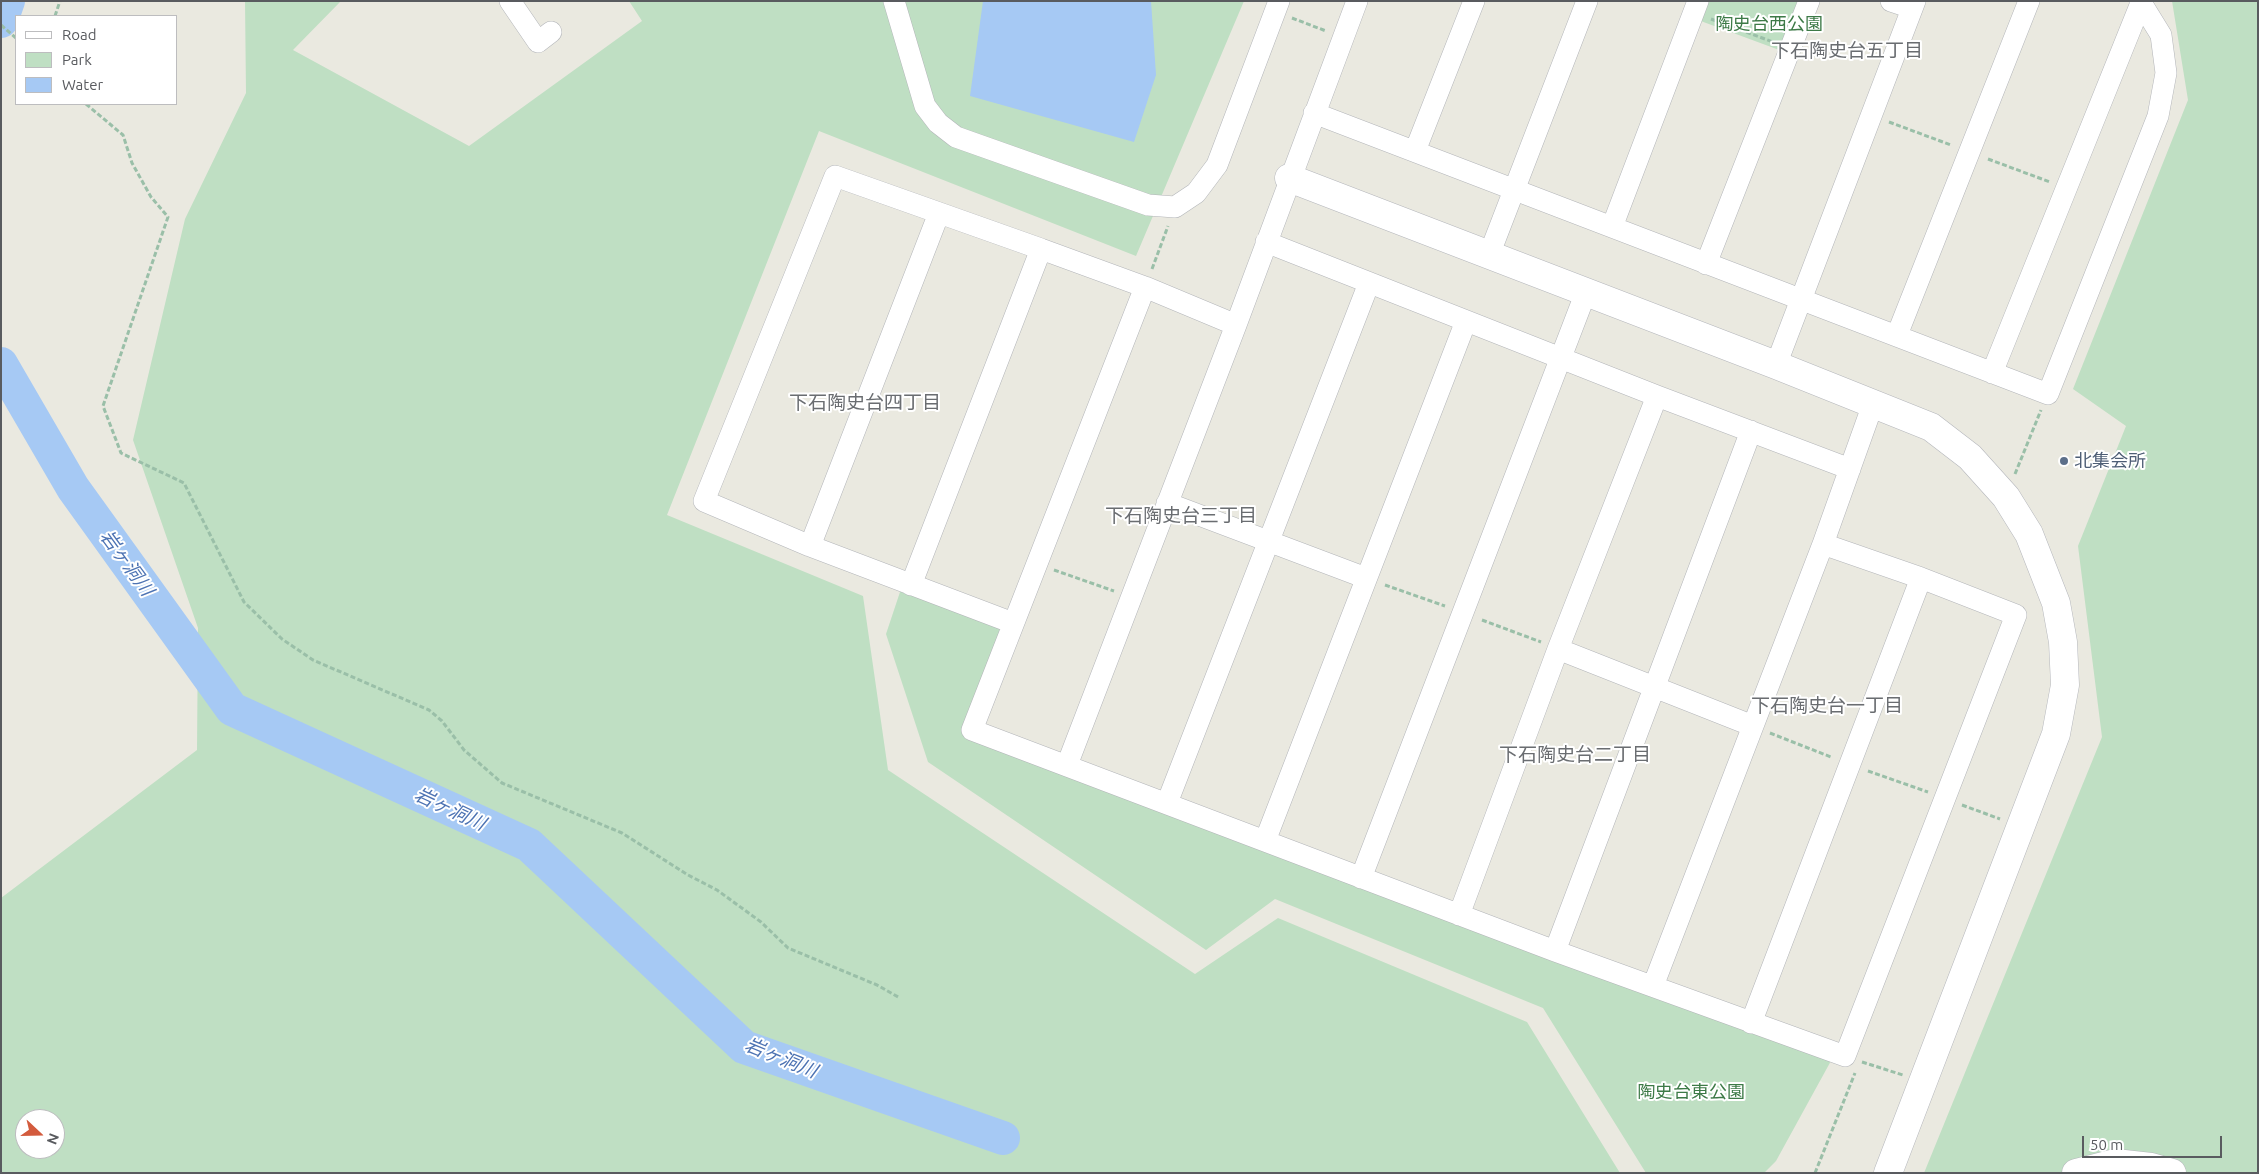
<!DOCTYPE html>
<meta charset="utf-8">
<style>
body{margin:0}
#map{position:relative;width:2259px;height:1174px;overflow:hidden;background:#eae9e0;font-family:Ubuntu,sans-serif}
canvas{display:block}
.frame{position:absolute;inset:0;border:2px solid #595b5f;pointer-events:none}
.legend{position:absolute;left:15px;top:15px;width:162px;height:90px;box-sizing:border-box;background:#fff;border:1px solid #bdbdbf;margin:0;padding:6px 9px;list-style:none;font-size:15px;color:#595b5f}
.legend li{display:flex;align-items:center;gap:10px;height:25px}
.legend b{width:25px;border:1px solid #bdbdbf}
.north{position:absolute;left:15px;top:1109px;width:50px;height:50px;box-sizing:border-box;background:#fff;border:1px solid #bdbdbf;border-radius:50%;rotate:111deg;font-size:14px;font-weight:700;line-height:20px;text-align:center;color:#595b5f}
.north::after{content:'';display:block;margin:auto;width:18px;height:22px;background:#d35b3d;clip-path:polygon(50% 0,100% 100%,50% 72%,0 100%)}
.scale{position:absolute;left:2082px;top:1136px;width:140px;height:22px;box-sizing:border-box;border:2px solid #595b5f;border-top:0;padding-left:6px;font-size:15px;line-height:18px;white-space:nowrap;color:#595b5f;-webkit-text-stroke:4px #fff;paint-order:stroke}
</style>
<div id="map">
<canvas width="2259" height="1174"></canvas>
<div class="frame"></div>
<ul class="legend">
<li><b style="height:6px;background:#fff"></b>Road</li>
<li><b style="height:14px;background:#bfdfc3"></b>Park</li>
<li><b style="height:14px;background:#a6c9f4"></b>Water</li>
</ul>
<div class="north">N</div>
<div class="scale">50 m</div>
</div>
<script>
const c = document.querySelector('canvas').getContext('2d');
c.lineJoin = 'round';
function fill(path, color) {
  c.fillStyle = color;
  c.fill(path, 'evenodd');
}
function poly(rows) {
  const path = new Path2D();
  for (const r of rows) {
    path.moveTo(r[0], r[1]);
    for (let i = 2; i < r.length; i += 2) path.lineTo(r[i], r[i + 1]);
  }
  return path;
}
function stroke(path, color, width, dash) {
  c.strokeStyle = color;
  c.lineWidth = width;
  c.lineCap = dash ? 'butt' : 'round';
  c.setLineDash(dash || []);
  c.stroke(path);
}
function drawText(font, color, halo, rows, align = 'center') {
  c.font = font + ' Ubuntu,"Noto Sans JP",sans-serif';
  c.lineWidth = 4;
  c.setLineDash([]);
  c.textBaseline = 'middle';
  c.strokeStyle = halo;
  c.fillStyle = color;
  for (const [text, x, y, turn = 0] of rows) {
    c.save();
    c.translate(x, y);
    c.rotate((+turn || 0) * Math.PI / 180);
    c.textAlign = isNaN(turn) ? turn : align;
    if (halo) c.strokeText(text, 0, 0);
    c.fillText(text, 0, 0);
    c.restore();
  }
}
const green = poly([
 [245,1,341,1,293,50,469,146,642,21,629,1,1244,1,1136,256,819,131,667,515,863,596,888,770,1195,974,1278,918,1527,1022,1620,1173,1,1173,1,898,197,750,198,628,133,440,185,219,246,93],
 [25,1119,55,1119,55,1149,25,1149],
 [1705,1,1801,1,1782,51,1698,20],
 [2172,1,2258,1,2258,1173,1924,1173,2102,737,2078,546,2126,426,2073,389,2188,100],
 [901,589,1002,627,963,734,1832,1059,1776,1161,1764,1173,1646,1173,1543,1008,1275,899,1206,950,928,762,886,634]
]);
const water = poly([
 [983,1,1151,1,1156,75,1134,142,970,96]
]);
const river = poly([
 [1,21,8,1],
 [1,364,73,488,232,709,529,845,744,1047,1003,1138]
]);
const path = poly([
 [55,16,60,1],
 [1292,18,1326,31],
 [1711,19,1773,42],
 [1,25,16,38],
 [86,104,123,135,132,163,151,197,168,217,103,406,121,453,184,483,244,602,282,639,313,660,429,710,442,721,464,750,502,783,622,833,688,875,717,890,761,922,788,948,877,985,900,998],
 [1889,122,1951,145],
 [1988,159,2050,182],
 [1152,269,1168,226],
 [2015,474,2041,410],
 [1054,570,1114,591],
 [1385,585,1445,606],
 [1482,620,1541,642],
 [1770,733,1831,757],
 [1868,771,1928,792],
 [1962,805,2000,819],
 [1862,1062,1903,1075],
 [1815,1173,1855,1073]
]);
const street = poly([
 [510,1,538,42,551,32],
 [894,1,925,106,938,123,956,137,1148,205,1175,207,1196,193,1217,165,1279,1],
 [1891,1,1912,8],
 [1314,113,2048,394,2158,116,2166,73,2161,35,2140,1],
 [1415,151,1474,1],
 [1612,227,1698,1],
 [1266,242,1657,396,1850,469],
 [1489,255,1587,1],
 [1706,264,1809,1],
 [1145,287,972,730,1555,951,1845,1056,2016,615,1921,578,1823,544],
 [1897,335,2029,1],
 [1776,365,1915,1],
 [1992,373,2141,3],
 [1167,503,1366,578],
 [810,546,939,213],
 [911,585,1041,249,1145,287,1236,325],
 [1013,623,810,546,704,501,835,176,1041,249],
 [1558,649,1753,726],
 [1067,765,1236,325,1357,1],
 [1167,803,1369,283],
 [1265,841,1466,321],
 [1361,878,1586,292],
 [1459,915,1558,649,1657,396],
 [1555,951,1751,431],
 [1653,986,1823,544,1873,404],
 [1751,1023,1921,578]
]);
const secondary = poly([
 [1289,178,1776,365,1931,427,1970,457,2006,497,2029,534,2056,603,2063,642,2065,685,2056,734,1888,1173],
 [2076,1173,2115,1163,2151,1167,2172,1173]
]);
const markers = [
 [2064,461,5,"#5c6f8a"]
];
const parkNames = [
 ["陶史台西公園",1769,24],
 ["陶史台東公園",1691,1092]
];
const serviceNames = [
 ["北集会所",2074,461]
];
const neighbourhoodNames = [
 ["下石陶史台五丁目",1847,51],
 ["下石陶史台四丁目",865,403],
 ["下石陶史台三丁目",1181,516],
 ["下石陶史台一丁目",1827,706],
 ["下石陶史台二丁目",1575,755]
];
const waterNames = [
 ["岩ヶ洞川",127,563,54],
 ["岩ヶ洞川",450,809,25],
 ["岩ヶ洞川",781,1058,22]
];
fill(green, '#bfdfc3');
fill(water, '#a6c9f4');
stroke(river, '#a6c9f4', 34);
stroke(street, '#b3b5b9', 22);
stroke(secondary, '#b4b6bb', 29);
stroke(path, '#9abfa8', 3, [5, 2.5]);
stroke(street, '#fff', 21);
stroke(secondary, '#fff', 28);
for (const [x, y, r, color] of markers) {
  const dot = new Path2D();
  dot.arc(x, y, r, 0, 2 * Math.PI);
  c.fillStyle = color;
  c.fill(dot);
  stroke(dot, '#fff', 2);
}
drawText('18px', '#3d7a47', '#fff', parkNames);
drawText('18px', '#4e5e75', '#fff', serviceNames, 'left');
drawText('19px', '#6a6d71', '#fff', neighbourhoodNames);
drawText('italic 19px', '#4d73b3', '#fff', waterNames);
</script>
